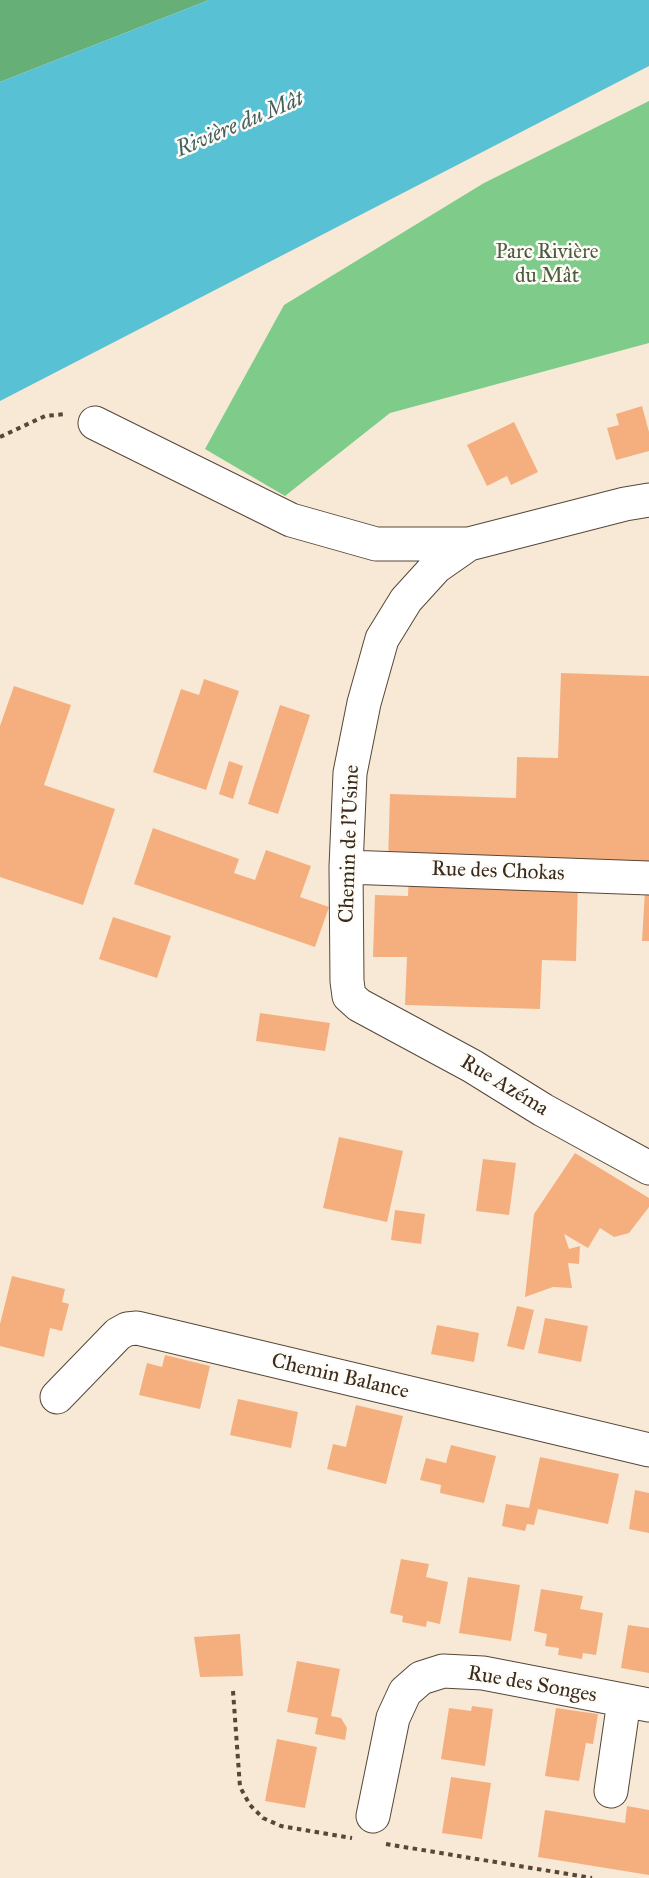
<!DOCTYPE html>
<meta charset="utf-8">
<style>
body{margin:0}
canvas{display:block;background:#f7e9d5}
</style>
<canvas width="649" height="1878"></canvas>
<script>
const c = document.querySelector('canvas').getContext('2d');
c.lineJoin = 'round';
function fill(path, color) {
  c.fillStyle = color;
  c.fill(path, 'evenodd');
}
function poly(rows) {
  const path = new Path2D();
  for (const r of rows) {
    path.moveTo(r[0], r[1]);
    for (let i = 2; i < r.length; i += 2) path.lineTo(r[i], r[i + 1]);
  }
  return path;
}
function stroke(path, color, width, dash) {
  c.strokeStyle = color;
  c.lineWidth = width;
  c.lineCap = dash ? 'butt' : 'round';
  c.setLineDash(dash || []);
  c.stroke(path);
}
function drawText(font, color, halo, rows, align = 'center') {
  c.font = font + ' "IM FELL Great Primer",serif';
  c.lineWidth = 5;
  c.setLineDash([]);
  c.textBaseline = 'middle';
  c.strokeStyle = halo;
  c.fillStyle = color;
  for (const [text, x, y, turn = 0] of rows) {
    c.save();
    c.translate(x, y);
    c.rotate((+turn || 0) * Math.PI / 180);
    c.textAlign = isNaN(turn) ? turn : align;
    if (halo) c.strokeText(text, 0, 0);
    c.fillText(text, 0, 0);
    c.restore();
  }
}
const green = poly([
 [649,101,649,343,390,413,285,496,205,449,284,305,484,183]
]);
const forest = poly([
 [0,0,209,0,0,82]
]);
const water = poly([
 [209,0,649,0,649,66,0,401,0,82]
]);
const building = poly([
 [642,406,649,432,649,451,616,460,607,428,619,425,616,414],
 [514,422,538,472,511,485,507,476,487,486,467,445],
 [561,673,649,676,649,870,388,862,390,794,516,798,517,757,558,758],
 [204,679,239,691,206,790,153,772,181,689,199,695],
 [14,686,71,705,44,785,115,809,83,905,0,877,0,726],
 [280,705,310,715,278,814,248,804],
 [229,761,243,766,233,799,219,794],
 [153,828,239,859,234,873,255,880,266,850,311,866,300,897,329,907,315,947,134,884],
 [409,874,578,880,576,961,542,960,540,1009,405,1005,407,957,373,957,375,895,408,896],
 [645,891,649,891,649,941,642,941],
 [113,917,171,936,157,978,99,959],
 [260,1013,330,1023,325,1051,256,1041],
 [339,1137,403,1151,387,1222,323,1208],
 [575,1153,649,1198,649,1207,629,1233,614,1237,600,1228,588,1248,564,1234,569,1249,580,1246,579,1264,568,1263,572,1288,553,1287,525,1297,534,1214],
 [483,1159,516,1163,509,1215,476,1211],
 [395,1210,425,1214,421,1244,391,1240],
 [12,1276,65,1289,62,1302,69,1304,62,1331,50,1328,44,1357,0,1346,0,1324],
 [517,1306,534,1310,524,1350,507,1346],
 [545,1318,588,1326,581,1362,538,1353],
 [437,1325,479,1333,474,1362,431,1354],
 [165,1355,210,1366,200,1409,139,1395,147,1363,162,1367],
 [238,1399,298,1412,291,1448,230,1435],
 [356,1405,403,1416,386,1484,327,1469,333,1444,346,1447],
 [451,1445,496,1456,484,1503,440,1493,441,1485,420,1480,426,1458,446,1463],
 [540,1457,619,1474,608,1524,538,1509,534,1525,527,1524,525,1531,502,1526,506,1504,529,1508],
 [635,1490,649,1493,649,1533,629,1529],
 [401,1559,429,1564,426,1577,448,1582,440,1624,427,1621,426,1627,402,1622,403,1616,390,1613],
 [468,1577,520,1585,511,1641,459,1633],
 [541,1589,583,1596,580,1609,603,1613,596,1655,583,1653,582,1659,558,1655,559,1648,545,1646,547,1634,534,1631],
 [628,1625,649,1628,649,1673,621,1668],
 [240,1634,243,1676,200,1677,194,1637],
 [297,1661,340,1669,331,1716,341,1718,347,1728,345,1740,315,1734,318,1718,287,1712],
 [472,1706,493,1709,485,1766,441,1759,449,1708,471,1711],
 [556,1708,598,1714,593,1744,586,1743,579,1781,545,1776],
 [277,1739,317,1747,305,1808,265,1801],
 [451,1777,491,1783,482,1839,442,1833],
 [627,1806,649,1810,649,1875,538,1857,545,1810,625,1823]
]);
const path = poly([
 [0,437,45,416,66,414],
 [233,1691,240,1787,250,1805,263,1818,281,1826,352,1838],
 [386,1844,592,1878]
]);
const minor = poly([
 [95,423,291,520,376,544,469,544],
 [649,500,625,504,469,544,436,567,406,600,382,639,364,703,350,773,346,867,347,981,349,996,359,1005,472,1066,543,1110,649,1168],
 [346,867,649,878],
 [57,1397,118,1334,127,1329,137,1328,649,1450],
 [611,1791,624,1701],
 [373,1816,393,1718,405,1692,421,1678,443,1671,483,1673,649,1705]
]);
const parkNames = [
 ["Parc Rivière",547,253],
 ["du Mât",547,277]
];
const streetNames = [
 ["Chemin de l'Usine",350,844,-88],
 ["Rue des Chokas",498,872,2],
 ["Rue Azéma",504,1086,31],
 ["Chemin Balance",340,1377,13],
 ["Rue des Songes",532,1685,10]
];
const waterNames = [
 ["Rivière du Mât",240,125,-23]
];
fill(green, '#7ecb8a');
fill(forest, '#66af76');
fill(water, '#58c2d4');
fill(building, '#f5af7f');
stroke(minor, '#574739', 35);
stroke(path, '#574739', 4, [4.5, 4.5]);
stroke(minor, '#fff', 33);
drawText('21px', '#4f5a3e', '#fdfcf7', parkNames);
drawText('21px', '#3b2a1e', '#fdfcf7', streetNames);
drawText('italic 22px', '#455f5e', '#fdfcf7', waterNames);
</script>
